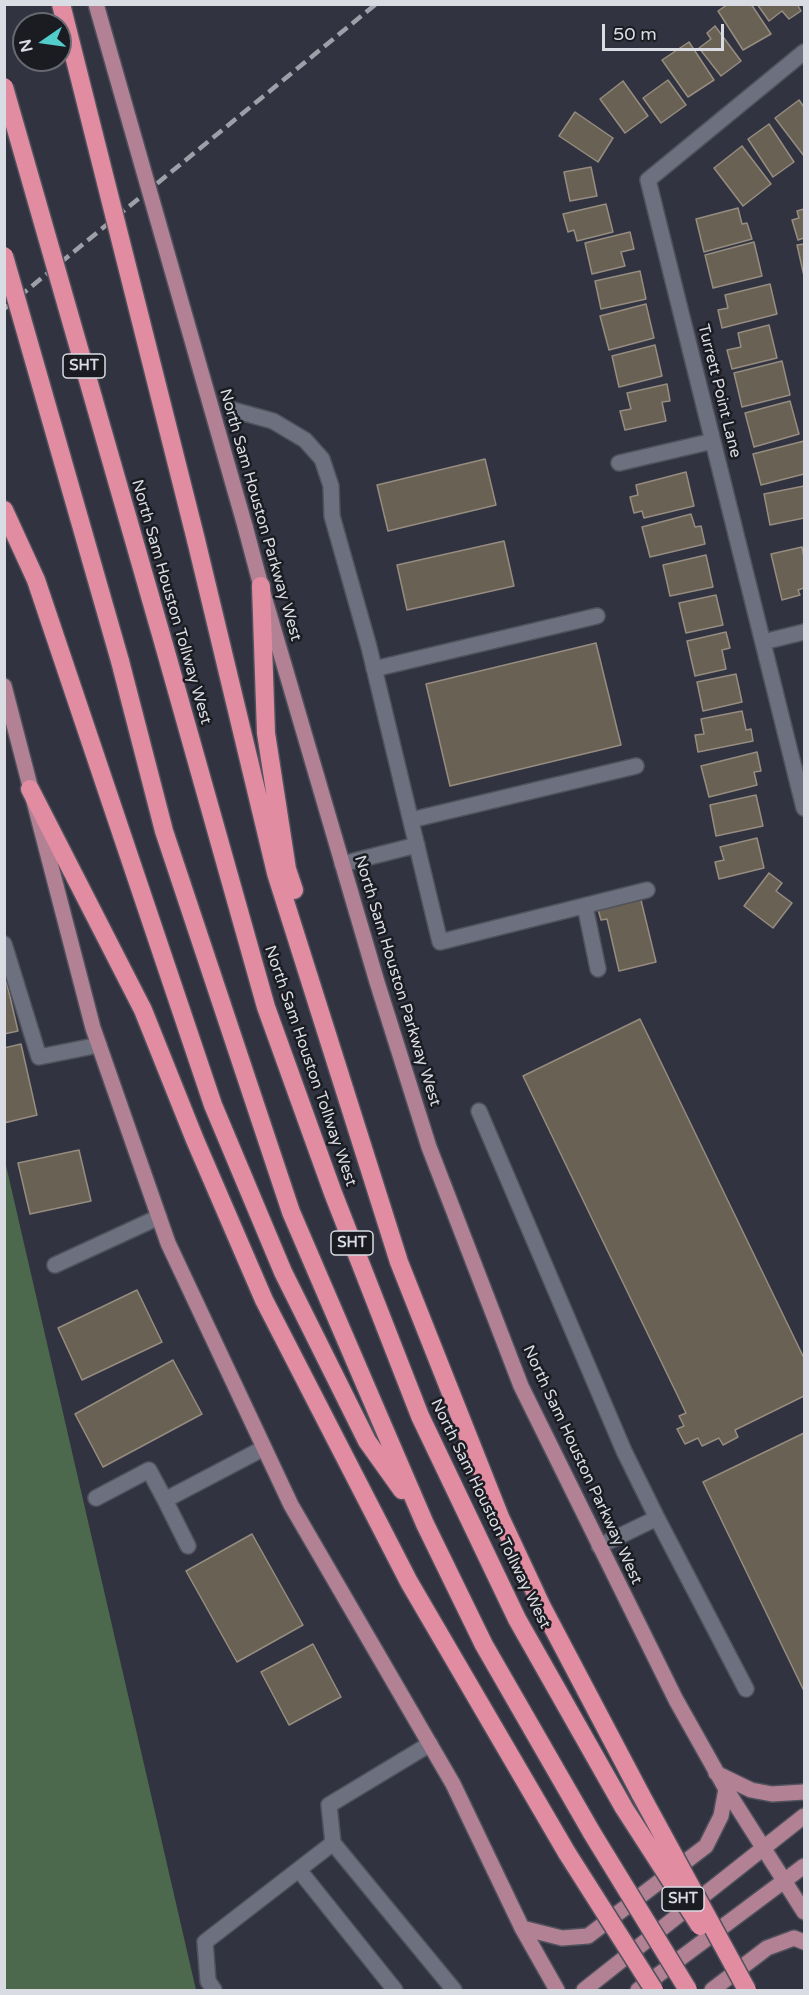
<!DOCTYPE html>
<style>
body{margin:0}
#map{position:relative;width:809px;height:1995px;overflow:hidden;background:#313440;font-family:"Varela Round",sans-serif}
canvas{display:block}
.frame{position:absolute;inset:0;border:6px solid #dadce4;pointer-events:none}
.north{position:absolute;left:12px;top:12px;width:60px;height:60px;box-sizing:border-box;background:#1b1c22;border:2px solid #676970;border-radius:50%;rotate:257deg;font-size:16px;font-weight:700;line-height:24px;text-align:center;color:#dadce4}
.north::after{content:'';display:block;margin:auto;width:21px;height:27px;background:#53cdcb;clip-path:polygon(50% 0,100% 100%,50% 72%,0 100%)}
.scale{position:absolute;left:602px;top:24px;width:122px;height:27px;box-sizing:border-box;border:3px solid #dadce4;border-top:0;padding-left:8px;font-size:18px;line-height:21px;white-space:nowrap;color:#dadce4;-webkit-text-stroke:4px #1b1c22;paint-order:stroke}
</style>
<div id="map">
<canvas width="809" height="1995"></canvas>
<div class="frame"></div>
<div class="north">N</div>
<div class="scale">50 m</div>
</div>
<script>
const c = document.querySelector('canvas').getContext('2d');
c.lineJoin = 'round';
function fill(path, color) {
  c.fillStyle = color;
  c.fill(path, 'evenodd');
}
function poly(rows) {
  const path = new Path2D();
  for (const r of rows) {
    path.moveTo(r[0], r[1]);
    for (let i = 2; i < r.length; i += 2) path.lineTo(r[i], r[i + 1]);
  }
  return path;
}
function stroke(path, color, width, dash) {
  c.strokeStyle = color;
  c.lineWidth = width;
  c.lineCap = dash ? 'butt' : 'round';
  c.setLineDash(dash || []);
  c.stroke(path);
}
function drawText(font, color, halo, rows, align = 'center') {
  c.font = font + ' "Varela Round",sans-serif';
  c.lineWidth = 5;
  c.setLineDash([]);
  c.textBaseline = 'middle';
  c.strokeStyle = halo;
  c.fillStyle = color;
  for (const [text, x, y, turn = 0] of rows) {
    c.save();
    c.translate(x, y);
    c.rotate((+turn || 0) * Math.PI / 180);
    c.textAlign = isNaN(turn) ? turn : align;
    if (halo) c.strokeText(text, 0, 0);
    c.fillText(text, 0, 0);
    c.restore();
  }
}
const green = poly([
 [4,1161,5,1161,196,1990,5,1990]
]);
const building = poly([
 [728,4,751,4,771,34,743,50,718,11,728,4],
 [757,4,797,4,801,11,789,19,782,11,769,21,757,4],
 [715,26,741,61,721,76,699,48,711,39,707,33,715,26],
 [689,42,714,80,688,97,662,60,689,42],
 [668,80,686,105,661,123,643,98,668,80],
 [623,81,648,116,625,133,600,99,623,81],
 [799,100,804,107,804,156,775,118,799,100],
 [575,112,613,138,598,162,559,136,575,112],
 [769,124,794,162,773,177,748,139,769,124],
 [742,146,771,184,743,206,714,168,742,146],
 [591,167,597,196,570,201,564,172,591,167],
 [606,204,613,232,577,241,574,230,568,232,563,214,606,204],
 [738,208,742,224,747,223,752,239,704,252,696,219,738,208],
 [804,209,804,238,798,240,792,220,799,218,797,211,804,209],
 [630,232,634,249,621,252,625,266,592,274,585,243,630,232],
 [754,242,762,276,713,288,705,255,754,242],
 [804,244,804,276,797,245,804,244],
 [640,271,646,299,601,309,595,281,640,271],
 [770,284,777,314,722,328,718,310,728,308,725,295,770,284],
 [646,304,654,338,609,350,600,316,646,304],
 [769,325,777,358,732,369,727,350,741,347,738,333,769,325],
 [655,345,662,376,619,387,612,356,655,345],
 [782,361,790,395,742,407,734,373,782,361],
 [667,384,670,401,662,402,666,421,625,430,620,411,631,409,627,393,667,384],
 [790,401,799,434,754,447,745,413,790,401],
 [804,441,804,474,761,485,753,454,804,441],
 [485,459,496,505,388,531,377,485,485,459],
 [686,472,694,506,644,518,642,511,634,513,630,497,638,495,636,485,686,472],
 [804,486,804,518,770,525,764,494,804,486],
 [691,514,695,527,701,526,705,544,650,557,642,527,691,514],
 [504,541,514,586,407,610,397,565,504,541],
 [802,547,804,557,804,588,798,590,800,595,782,600,771,554,802,547],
 [706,555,713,587,670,596,663,565,706,555],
 [716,595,723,625,686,633,679,603,716,595],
 [726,632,730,648,722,650,726,669,695,676,687,641,726,632],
 [596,643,621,745,450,786,426,684,596,643],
 [736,674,742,702,703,711,697,682,736,674],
 [742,711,746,730,751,729,753,741,698,752,695,735,704,734,701,719,742,711],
 [757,752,761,771,754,772,757,785,709,797,701,766,757,752],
 [756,795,763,826,716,836,710,805,756,795],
 [757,838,764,868,719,879,715,862,724,860,720,847,757,838],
 [769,873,782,883,776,891,792,903,773,928,744,906,769,873],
 [640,896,656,962,619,971,607,919,601,920,597,906,640,896],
 [4,971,18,1031,4,1034,4,971],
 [640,1019,804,1358,804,1396,735,1430,738,1437,723,1445,719,1438,702,1446,698,1438,685,1444,677,1429,684,1426,679,1416,686,1413,523,1076,640,1019],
 [21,1044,37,1115,4,1123,4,1048,21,1044],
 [79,1150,91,1201,30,1214,18,1163,79,1150],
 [137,1290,162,1342,82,1380,58,1328,137,1290],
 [173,1360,202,1414,103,1467,75,1414,173,1360],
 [804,1433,804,1691,703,1482,804,1433],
 [252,1534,303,1625,237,1662,186,1571,252,1534],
 [313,1644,341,1697,289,1725,261,1672,313,1644]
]);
const minor = poly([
 [804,52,648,180,804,808],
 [233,410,273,421,305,440,322,459,331,486,332,516,369,647,440,942,647,890],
 [619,463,713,441],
 [763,642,804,632],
 [374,669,597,616],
 [411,820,636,766],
 [342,864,417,845],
 [585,906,598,969],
 [4,944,39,1057,99,1045],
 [479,1111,624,1451,657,1518,599,1546],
 [55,1265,159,1217],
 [96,1498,149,1470,165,1500,264,1448],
 [165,1500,188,1546],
 [657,1518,746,1689],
 [333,1843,454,1990],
 [299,1870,395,1990],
 [214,1990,208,1981,205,1942,333,1843,329,1805,430,1744]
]);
const major = poly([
 [245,526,261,586,377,982,429,1147,521,1386,676,1700,726,1789,804,1912],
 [4,686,93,1028,168,1243,291,1505,453,1784,522,1928,557,1990],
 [716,1773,751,1790,772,1794,804,1792],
 [522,1928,562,1938,588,1936,706,1846,721,1816,726,1789],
 [584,1990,804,1816],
 [638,1990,804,1866],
 [712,1990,767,1948,794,1938,804,1942]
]);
const highway = poly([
 [4,510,36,580,213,1105,283,1272,367,1441,402,1490],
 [196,540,276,873,399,1262,500,1517,542,1607,641,1795],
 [261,586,266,733,287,869,294,890],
 [164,645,266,1007,333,1193,420,1416,517,1619,624,1808],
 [120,661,164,831,291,1212,425,1524,484,1645,592,1833],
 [30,789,143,1010,195,1140,264,1300,409,1582,567,1853]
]);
const rail = poly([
 [4,309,376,4]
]);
const majorBridge = poly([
 [96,4,245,526]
]);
const highwayBridge = poly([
 [61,4,196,540],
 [4,87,164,645],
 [4,256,120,661],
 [641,1795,747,1990],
 [624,1808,700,1926],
 [592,1833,688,1990],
 [567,1853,654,1990]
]);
const shields = [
 [84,366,42],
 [352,1243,42],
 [683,1899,42]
];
const shieldNames = [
 ["SHT",84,366],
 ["SHT",352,1243],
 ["SHT",683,1899]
];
const streetNames = [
 ["Turrett Point Lane",719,391,76],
 ["North Sam Houston Parkway West",260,515,74],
 ["North Sam Houston Tollway West",171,602,74],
 ["North Sam Houston Parkway West",397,981,73],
 ["North Sam Houston Tollway West",310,1066,71],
 ["North Sam Houston Parkway West",582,1465,65],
 ["North Sam Houston Tollway West",490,1514,64]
];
fill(green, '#4c684d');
fill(building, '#6a6155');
stroke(building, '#968c80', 1.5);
stroke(minor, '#4f525c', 18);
stroke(major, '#4f525c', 18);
stroke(highway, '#4f525c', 21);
stroke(minor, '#6d707e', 15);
stroke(major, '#b38194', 15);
stroke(highway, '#e28ca2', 18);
stroke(rail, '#9ea0a9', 4.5, [12, 6]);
stroke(majorBridge, '#4f525c', 18, []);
stroke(highwayBridge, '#4f525c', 21, []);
stroke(majorBridge, '#b38194', 15);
stroke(highwayBridge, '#e28ca2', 18);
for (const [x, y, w] of shields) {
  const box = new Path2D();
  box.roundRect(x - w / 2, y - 12, w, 24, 4.5);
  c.fillStyle = '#1b1c22';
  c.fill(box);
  stroke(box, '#dadce4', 1.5);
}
drawText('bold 15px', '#dadce4', null, shieldNames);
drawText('16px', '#dadce4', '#1b1c22', streetNames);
</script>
